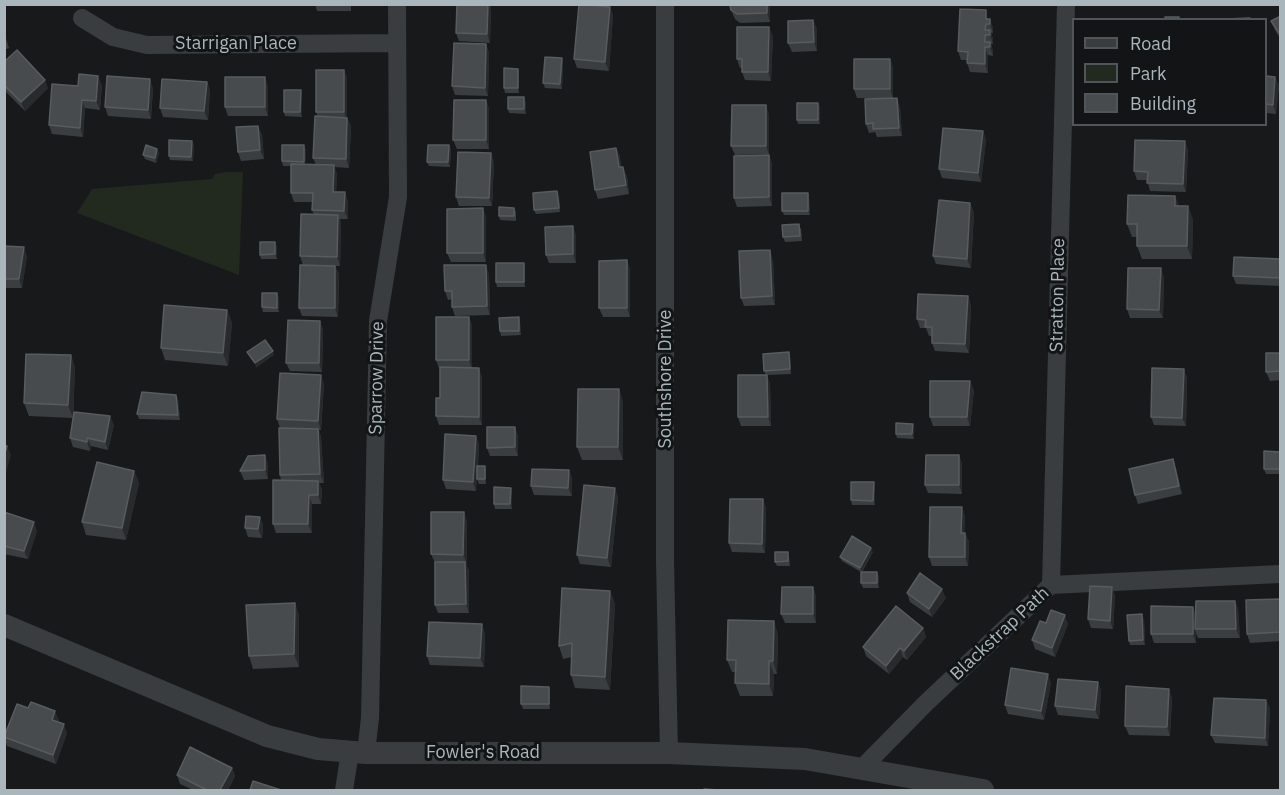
<!DOCTYPE html>
<style>
body{margin:0}
#map{position:relative;width:1285px;height:795px;overflow:hidden;background:#18191b;font-family:"IBM Plex Sans",sans-serif}
canvas{display:block}
.frame{position:absolute;inset:0;border:6px solid #a9b7bc;pointer-events:none}
.legend{position:absolute;left:1072px;top:18px;width:195px;height:108px;box-sizing:border-box;background:#131416;border:2px solid #4f5558;margin:0;padding:8px 10px;list-style:none;font-size:18px;color:#a9b7bc}
.legend li{display:flex;align-items:center;gap:12px;height:30px}
.legend b{width:30px;border:2px solid #4f5558}
</style>
<div id="map">
<canvas width="1285" height="795"></canvas>
<div class="frame"></div>
<ul class="legend">
<li><b style="height:8px;background:#393d40"></b>Road</li>
<li><b style="height:16px;background:#22291f"></b>Park</li>
<li><b style="height:16px;background:#474b4e"></b>Building</li>
</ul>
</div>
<script>
const c = document.querySelector('canvas').getContext('2d');
c.lineJoin = 'round';
function fill(path, color) {
  c.fillStyle = color;
  c.fill(path, 'evenodd');
}
function poly(rows) {
  const path = new Path2D();
  for (const r of rows) {
    path.moveTo(r[0], r[1]);
    for (let i = 2; i < r.length; i += 2) path.lineTo(r[i], r[i + 1]);
  }
  return path;
}
function stroke(path, color, width, dash) {
  c.strokeStyle = color;
  c.lineWidth = width;
  c.lineCap = dash ? 'butt' : 'round';
  c.setLineDash(dash || []);
  c.stroke(path);
}
function drawText(font, color, halo, rows, align = 'center') {
  c.font = font + ' "IBM Plex Sans",sans-serif';
  c.lineWidth = 6;
  c.setLineDash([]);
  c.textBaseline = 'middle';
  c.strokeStyle = halo;
  c.fillStyle = color;
  for (const [text, x, y, turn = 0] of rows) {
    c.save();
    c.translate(x, y);
    c.rotate((+turn || 0) * Math.PI / 180);
    c.textAlign = isNaN(turn) ? turn : align;
    if (halo) c.strokeText(text, 0, 0);
    c.fillText(text, 0, 0);
    c.restore();
  }
}
const green = poly([
 [227,172,243,172,239,275,77,213,92,189,212,179,215,174]
]);
const minor = poly([
 [665,4,665,560,669,753],
 [82,18,113,37,147,45,397,43],
 [1051,585,1066,4],
 [366,753,370,718,378,321,398,197,397,4],
 [863,767,926,703,1051,585,1280,574],
 [344,790,350,752]
]);
const tertiary = poly([
 [4,625,267,736,318,749,366,753,669,753,805,759,983,790]
]);
const wall = poly([
 [315,4,351,4,351,11,317,11],
 [457,4,491,4,490,43,459,41,456,33],
 [770,4,770,22,740,23,735,19,731,10],
 [610,7,613,15,609,71,577,68,574,59],
 [1281,16,1281,40,1275,30,1271,21],
 [989,19,993,28,993,33,991,33,993,39,993,44,991,44,993,51,993,56,988,55,988,73,970,72,967,63,967,60,961,60,958,51],
 [813,20,817,29,817,51,792,52,788,43],
 [4,32,9,48,4,50],
 [773,36,771,81,745,80,742,72,742,68,740,68,737,59],
 [486,44,489,53,488,96,455,95,452,86],
 [562,58,563,63,562,89,545,88,543,83],
 [890,59,893,68,893,98,857,98,854,89],
 [4,62,48,88,25,111,4,90],
 [518,69,519,73,519,93,505,93,504,88],
 [344,70,347,78,347,118,351,126,349,168,334,167,337,174,336,192,348,201,348,219,340,219,341,224,340,266,335,266,339,274,338,317,302,316,299,308,303,265,300,256,314,215,312,210,312,202,294,202,291,193,291,166,283,166,282,161,304,145,306,150,305,165,316,165,313,158,318,116,316,112],
 [1266,76,1279,85,1276,114,1266,113],
 [207,82,210,91,208,120,163,117,160,108],
 [102,85,100,110,85,108,83,137,52,134,49,125,78,86],
 [268,86,268,116,228,116,225,107],
 [153,88,151,119,108,116,105,107],
 [301,90,302,95,302,117,285,116,284,112],
 [486,100,489,109,489,149,457,149,453,140],
 [526,102,526,114,509,113,508,109],
 [818,103,820,107,820,124,798,124,797,120],
 [900,107,902,136,877,137,875,132,869,133,866,124],
 [769,114,769,154,735,155,731,146],
 [258,126,262,135,264,159,241,161,238,152],
 [983,131,986,140,981,182,942,178,939,169],
 [449,145,451,150,450,167,429,166,427,162],
 [194,146,193,161,170,160,169,156],
 [616,148,620,157,621,167,627,176,629,194,598,199,595,190],
 [157,149,159,153,156,163,145,159,143,155],
 [1188,150,1186,192,1150,191,1147,180,1137,180,1134,171],
 [769,155,772,164,772,206,737,207,734,198],
 [494,162,492,206,459,206,456,197],
 [808,193,809,197,810,215,784,215,782,211],
 [559,196,560,212,536,214,534,210],
 [1175,196,1179,206,1193,219,1192,259,1142,259,1137,246,1137,237,1132,237,1127,224],
 [483,208,486,217,486,262,451,262,447,253],
 [514,208,516,212,516,221,500,220,499,216],
 [974,212,971,268,936,264,933,256],
 [801,228,802,241,785,242,783,237],
 [576,235,576,263,549,263,546,255],
 [4,246,27,256,22,288,4,288],
 [277,247,277,259,261,259,260,255],
 [773,259,775,305,744,306,741,298],
 [1281,259,1281,286,1236,284,1233,276],
 [524,263,525,268,525,287,497,287,496,282],
 [630,269,630,317,603,317,599,308],
 [489,274,490,315,455,316,452,307,452,299,448,300,445,291],
 [1164,277,1163,318,1130,318,1127,309],
 [279,298,279,312,263,312,262,307],
 [971,305,969,353,935,351,932,343,932,336,929,336,926,328,920,328,917,319],
 [227,310,232,323,228,366,165,360,161,348],
 [469,317,472,326,472,368,482,377,482,425,439,425,436,416,440,398,440,368,439,368,436,360],
 [320,321,323,330,322,372,290,371,286,363],
 [520,322,521,335,501,336,500,331],
 [1281,353,1281,380,1270,381,1266,372],
 [71,355,75,368,73,418,29,416,24,403],
 [790,356,791,374,767,375,770,384,771,426,741,426,738,417,766,375,764,371],
 [1187,377,1186,426,1154,425,1151,417],
 [324,384,321,430,319,430,321,437,324,483,319,483,322,489,321,504,312,504,312,533,276,533,273,524,281,480,280,475,293,428,280,428,277,419],
 [619,389,623,402,623,460,582,460,577,447],
 [974,390,970,426,933,426,930,417],
 [176,395,178,399,180,420,139,419,137,414],
 [114,425,108,450,91,446,90,451,73,447,70,438],
 [515,427,518,436,518,456,490,456,487,448],
 [914,428,914,439,897,438,896,434],
 [479,444,478,466,485,466,486,471,486,484,479,484,477,479,477,472,476,491,446,489,443,480],
 [1281,452,1281,474,1266,474,1264,469],
 [959,455,962,464,962,494,928,493,925,485],
 [268,464,268,479,244,480,240,471],
 [1176,468,1182,494,1138,504,1135,495],
 [569,470,572,479,572,496,534,495,531,486],
 [134,471,139,483,126,540,86,535,82,522],
 [875,487,875,505,852,505,851,500],
 [511,488,512,492,512,509,495,509,494,504],
 [618,497,611,567,580,564,577,555],
 [763,499,766,508,765,553,732,552,729,543],
 [4,512,37,531,28,559,4,554],
 [965,516,964,533,965,533,969,542,968,566,932,566,929,557],
 [260,517,263,526,262,538,248,537,245,528],
 [467,521,466,564,469,571,469,613,438,613,435,605,435,563,431,554],
 [873,552,862,572,879,576,879,588,863,588,861,583,861,572,842,561,840,557],
 [789,556,790,566,777,566,775,562],
 [813,587,816,596,816,623,785,623,781,614],
 [1112,587,1115,596,1113,629,1091,628,1088,619],
 [610,591,615,604,610,690,575,688,571,675,572,657,563,659,559,646],
 [907,593,946,598,932,617,910,602],
 [1281,599,1281,641,1250,643,1247,634],
 [1235,601,1238,609,1240,638,1198,638,1196,633,1196,643,1154,643,1151,634,1195,612],
 [295,603,299,616,299,667,253,669,249,656],
 [1144,619,1145,645,1130,645,1129,641],
 [1046,623,1068,624,1055,657,1035,649,1032,640],
 [923,628,926,637,907,660,903,657,889,674,866,656,863,647],
 [485,633,484,667,430,665,427,656],
 [778,634,777,674,774,674,773,696,740,696,735,683,736,672,732,672,727,660],
 [1098,682,1101,691,1099,719,1058,715,1055,706],
 [1051,683,1044,720,1008,714,1005,705],
 [549,687,550,691,550,709,523,709,521,704],
 [1172,698,1170,736,1129,735,1125,726],
 [1266,700,1270,709,1268,746,1215,743,1211,735],
 [59,720,58,722,67,733,56,764,7,746,4,736],
 [232,768,235,776,228,790,193,790,180,784,177,775]
]);
const shadedWall = poly([
 [488,4,491,4,490,43,487,34],
 [767,4,770,4,770,22,767,13],
 [610,7,613,15,609,71,605,62],
 [990,19,993,28,993,33,990,24],
 [813,20,817,29,817,51,814,42],
 [769,27,773,36,771,81,768,72],
 [990,30,993,39,993,44,990,35],
 [990,42,993,51,993,56,990,47],
 [486,44,489,53,488,96,485,88],
 [985,47,988,55,988,73,985,64],
 [562,58,563,63,562,89,560,84],
 [890,59,893,68,893,98,890,89],
 [518,69,519,73,519,93,518,88],
 [344,70,347,78,347,121,344,112],
 [98,76,102,85,100,110,96,101],
 [265,77,268,86,268,116,265,107],
 [1275,77,1279,85,1276,114,1273,105],
 [150,79,153,88,151,119,148,110],
 [45,80,48,88,25,111,21,102],
 [207,82,210,91,208,120,204,111],
 [301,90,302,95,302,117,300,112],
 [524,97,526,102,526,114,524,109],
 [897,98,900,107,902,136,899,128],
 [82,100,85,108,83,137,80,128],
 [486,100,489,109,489,149,486,140],
 [818,103,820,107,820,124,818,120],
 [766,105,769,114,769,154,766,146],
 [347,118,351,126,349,168,346,159],
 [258,126,262,135,264,159,260,150],
 [983,131,986,140,981,182,978,173],
 [192,141,194,146,193,161,191,157],
 [1185,141,1188,150,1186,192,1183,184],
 [304,145,306,150,305,166,304,162],
 [449,145,451,150,450,167,448,162],
 [616,148,620,157,622,176,619,167],
 [157,149,159,153,156,163,155,158],
 [491,153,494,162,492,206,489,198],
 [769,155,772,164,772,206,769,197],
 [334,165,337,174,336,201,333,192],
 [623,167,627,176,629,194,626,185],
 [557,191,559,196,560,212,559,208],
 [345,192,348,201,348,219,344,211],
 [808,193,809,197,810,215,808,211],
 [1175,196,1180,209,1175,206],
 [970,203,974,212,971,268,967,259],
 [1188,206,1193,219,1192,259,1187,246],
 [483,208,486,217,486,262,483,253],
 [338,215,341,224,340,266,337,257],
 [573,226,576,235,576,263,573,254],
 [275,242,277,247,277,259,275,254],
 [24,247,27,256,22,288,19,279],
 [770,250,773,259,775,305,772,296],
 [627,260,630,269,630,317,627,308],
 [524,263,525,268,525,287,524,282],
 [486,265,489,274,490,315,487,306],
 [335,266,339,274,338,317,335,308],
 [1161,268,1164,277,1163,318,1159,310],
 [277,293,279,298,279,312,277,308],
 [968,296,971,305,969,353,965,344],
 [227,310,232,323,228,366,223,353],
 [469,317,472,326,472,369,469,360],
 [519,317,520,322,521,335,519,331],
 [320,321,323,330,322,372,319,363],
 [273,351,274,355,256,368,255,363],
 [789,352,790,356,791,374,790,369],
 [71,355,75,368,73,418,68,405],
 [479,368,482,377,482,425,479,417],
 [1184,369,1187,377,1186,426,1182,418],
 [321,375,324,384,321,430,318,421],
 [767,375,770,384,771,426,768,417],
 [970,381,974,390,970,426,967,417],
 [619,389,623,402,623,460,618,447],
 [176,395,178,399,180,420,178,415],
 [110,416,114,425,108,450,105,442],
 [913,424,914,428,914,439,912,434],
 [515,427,518,436,518,456,515,447],
 [318,429,321,437,324,483,320,474],
 [476,436,479,444,476,491,473,482],
 [87,438,91,446,90,451,87,442],
 [7,446,11,455,6,473,4,470,4,456],
 [265,455,268,464,268,479,265,470],
 [959,455,962,464,962,494,959,485],
 [1173,459,1176,468,1182,494,1179,486],
 [485,466,486,471,486,484,485,479],
 [569,470,572,479,572,496,568,488],
 [134,471,139,483,126,540,122,528],
 [318,481,322,489,321,504,318,495],
 [874,482,875,487,875,505,873,501],
 [511,488,512,492,512,509,510,504],
 [615,488,618,497,611,567,607,558],
 [309,495,312,504,312,533,308,524],
 [763,499,766,508,765,553,762,544],
 [962,507,965,516,964,542,961,533],
 [464,512,467,521,467,564,463,555],
 [260,517,263,526,262,538,258,529],
 [34,522,37,531,28,559,24,551],
 [965,533,969,542,968,566,965,557],
 [871,548,873,552,861,572,860,568],
 [465,562,469,571,469,613,466,604],
 [877,572,879,576,879,588,877,583],
 [813,587,816,596,816,623,813,614],
 [1112,587,1115,596,1113,629,1110,621],
 [942,589,946,598,932,617,929,609],
 [610,591,615,604,610,690,605,677],
 [1235,601,1238,609,1240,638,1236,629],
 [295,603,299,616,299,667,294,654],
 [1193,607,1196,615,1195,629,1196,633,1196,643,1193,634],
 [1142,614,1144,619,1145,645,1143,640],
 [1065,615,1068,624,1055,657,1052,648],
 [774,621,778,634,777,674,773,661],
 [482,624,485,633,484,667,480,658],
 [923,628,926,637,907,660,904,651],
 [900,648,903,657,889,674,886,666],
 [769,661,774,674,773,696,769,684],
 [1048,674,1051,683,1044,720,1041,711],
 [1098,682,1101,691,1099,719,1095,710],
 [549,687,550,691,550,709,549,704],
 [1169,689,1172,698,1170,736,1167,727],
 [1266,700,1270,709,1268,746,1265,738],
 [55,711,59,720,55,728,52,720],
 [64,724,67,733,56,764,53,755],
 [232,768,235,776,228,790,220,790]
]);
const building = poly([
 [457,4,488,4,487,34,456,33,457,4],
 [579,4,610,7,605,62,574,59,579,4],
 [732,4,767,4,767,13,737,14,731,10,730,6,732,4],
 [960,9,986,10,986,19,990,19,990,24,986,24,985,30,990,30,990,35,985,35,985,42,990,42,990,47,985,47,985,64,967,63,968,52,958,51,960,9],
 [1281,16,1281,36,1271,21,1281,16],
 [1165,17,1179,17,1179,20,1165,20,1165,17],
 [1250,18,1250,20,1226,20,1226,19,1250,18],
 [813,20,814,42,788,43,788,21,813,20],
 [737,27,769,27,768,72,742,72,742,59,737,59,737,27],
 [454,43,486,44,485,88,452,86,454,43],
 [17,50,45,80,21,102,4,85,4,62,17,50],
 [545,57,562,58,560,84,543,83,545,57],
 [854,59,890,59,890,89,854,89,854,59],
 [504,68,518,69,518,88,504,88,504,68],
 [316,70,344,70,344,112,316,112,316,70],
 [79,74,98,76,96,101,82,100,80,128,49,125,52,84,78,86,79,74],
 [107,76,150,79,148,110,105,107,107,76],
 [1266,76,1275,77,1273,105,1266,104,1266,76],
 [225,77,265,77,265,107,225,107,225,77],
 [162,79,207,82,204,111,160,108,162,79],
 [284,90,301,90,300,112,284,112,284,90],
 [508,97,524,97,524,109,508,109,508,97],
 [897,98,899,128,873,129,873,123,866,124,865,99,897,98],
 [454,100,486,100,486,140,453,140,454,100],
 [797,103,818,103,818,120,797,120,797,103],
 [732,105,766,105,766,146,731,146,732,105],
 [315,116,347,118,346,159,313,158,315,116],
 [258,126,260,150,238,152,236,127,258,126],
 [943,128,983,131,978,173,939,169,943,128],
 [169,140,192,141,191,157,169,156,169,140],
 [1135,140,1185,141,1183,184,1147,183,1148,172,1134,171,1135,140],
 [146,145,157,149,155,158,143,155,146,145],
 [282,145,304,145,304,162,282,161,282,145],
 [428,145,449,145,448,162,427,162,428,145],
 [616,148,619,167,623,167,626,185,595,190,590,152,616,148],
 [458,152,491,153,489,198,456,197,458,152],
 [769,155,769,197,734,198,734,156,769,155],
 [291,164,334,165,333,192,345,192,344,211,312,210,313,193,291,193,291,164],
 [557,191,559,208,534,210,533,193,557,191],
 [782,193,808,193,808,211,782,211,782,193],
 [1128,195,1175,196,1175,206,1188,206,1187,246,1137,246,1137,224,1127,224,1128,195],
 [939,200,970,203,967,259,933,256,939,200],
 [499,207,514,208,514,216,499,216,499,207],
 [483,208,483,253,447,253,447,209,483,208],
 [301,214,338,215,337,257,300,256,301,214],
 [799,224,800,236,783,237,782,225,799,224],
 [573,226,573,254,546,255,545,227,573,226],
 [260,242,275,242,275,254,260,255,260,242],
 [4,246,24,247,19,279,4,279,4,246],
 [770,250,772,296,741,298,739,251,770,250],
 [1234,257,1281,259,1281,278,1233,276,1234,257],
 [627,260,627,308,599,308,599,261,627,260],
 [496,263,524,263,524,282,496,282,496,263],
 [300,265,335,266,335,308,299,308,300,265],
 [444,265,486,265,487,306,452,307,452,291,445,291,444,265],
 [1128,268,1161,268,1159,310,1127,309,1128,268],
 [262,293,277,293,277,308,262,307,262,293],
 [918,294,968,296,965,344,932,343,932,327,925,327,926,320,917,319,918,294],
 [164,305,227,310,223,353,161,348,164,305],
 [436,317,469,317,469,360,436,360,436,317],
 [519,317,519,331,500,331,499,318,519,317],
 [288,320,320,321,319,363,286,363,288,320],
 [265,340,273,351,255,363,247,352,265,340],
 [789,352,790,369,764,371,763,354,789,352],
 [1266,353,1281,353,1281,371,1266,372,1266,353],
 [26,354,71,355,68,405,24,403,26,354],
 [440,367,479,368,479,417,436,416,436,398,440,398,440,367],
 [1152,368,1184,369,1182,418,1151,417,1152,368],
 [280,373,321,375,318,421,277,419,280,373],
 [738,375,767,375,768,417,738,417,738,375],
 [930,381,970,381,967,417,930,417,930,381],
 [578,389,619,389,618,447,577,447,578,389],
 [142,392,176,395,178,415,137,414,142,392],
 [74,412,110,416,105,442,87,438,87,442,70,438,74,412],
 [896,423,913,424,912,434,896,434,896,423],
 [487,427,515,427,515,447,487,448,487,427],
 [279,428,318,429,320,474,280,475,279,428],
 [445,434,476,436,473,482,443,480,445,434],
 [4,445,7,446,4,456,4,445],
 [1264,451,1281,452,1281,469,1264,469,1264,451],
 [265,455,265,470,240,471,248,456,265,455],
 [926,455,959,455,959,485,925,485,926,455],
 [1173,459,1179,486,1135,495,1129,469,1173,459],
 [97,462,134,471,122,528,82,522,97,462],
 [477,466,485,466,485,479,477,479,477,466],
 [532,469,569,470,568,488,531,486,532,469],
 [273,480,318,481,318,495,309,495,308,524,273,524,273,480],
 [851,482,874,482,873,501,851,500,851,482],
 [584,485,615,488,607,558,577,555,584,485],
 [494,487,511,488,510,504,494,504,494,487],
 [730,499,763,499,762,544,729,543,730,499],
 [930,507,962,507,961,533,965,533,965,557,929,557,930,507],
 [4,512,34,522,24,551,4,546,4,512],
 [431,512,464,512,463,555,431,554,431,512],
 [246,516,260,517,258,529,245,528,246,516],
 [852,536,871,548,860,568,840,557,852,536],
 [775,552,788,552,788,561,775,562,775,552],
 [435,562,465,562,466,604,435,605,435,562],
 [861,572,877,572,877,583,861,583,861,572],
 [920,573,942,589,929,609,907,593,920,573],
 [1090,586,1112,587,1110,621,1088,619,1090,586],
 [782,587,813,587,813,614,781,614,782,587],
 [562,588,610,591,605,677,571,675,572,643,559,646,562,588],
 [1281,599,1281,632,1247,634,1246,600,1281,599],
 [1196,601,1235,601,1236,629,1195,629,1196,601],
 [295,603,294,654,249,656,246,605,295,603],
 [896,606,923,628,904,651,900,648,886,666,863,647,896,606],
 [1151,606,1193,607,1193,634,1151,634,1151,606],
 [1051,610,1065,615,1052,648,1032,640,1040,621,1046,623,1051,610],
 [1142,614,1143,640,1129,641,1127,615,1142,614],
 [728,620,774,621,773,661,769,661,769,684,735,683,736,660,727,660,728,620],
 [429,622,482,624,480,658,427,656,429,622],
 [1011,668,1048,674,1041,711,1005,705,1011,668],
 [1058,679,1098,682,1095,710,1055,706,1058,679],
 [521,686,549,687,549,704,521,704,521,686],
 [1126,686,1169,689,1167,727,1125,726,1126,686],
 [1214,698,1266,700,1265,738,1211,735,1214,698],
 [31,702,55,711,52,720,64,724,53,755,4,737,17,704,28,708,31,702],
 [190,747,232,768,220,790,207,790,177,775,190,747],
 [253,781,281,790,250,790,253,781],
 [704,789,718,790,704,790,704,789]
]);
const streetNames = [
 ["Starrigan Place",236,44],
 ["Stratton Place",1058,295,-89],
 ["Sparrow Drive",377,378,-89],
 ["Southshore Drive",666,379,-90],
 ["Blackstrap Path",1000,634,-43],
 ["Fowler's Road",483,753]
];
fill(green, '#22291f');
stroke(minor, '#393d40', 18);
stroke(tertiary, '#393d40', 22);
fill(wall, '#3b3e40');
fill(shadedWall, '#282a2c');
fill(building, '#474b4e');
stroke(building, '#565c5f', 1.5);
drawText('18px', '#a9b7bc', '#131416', streetNames);
</script>
